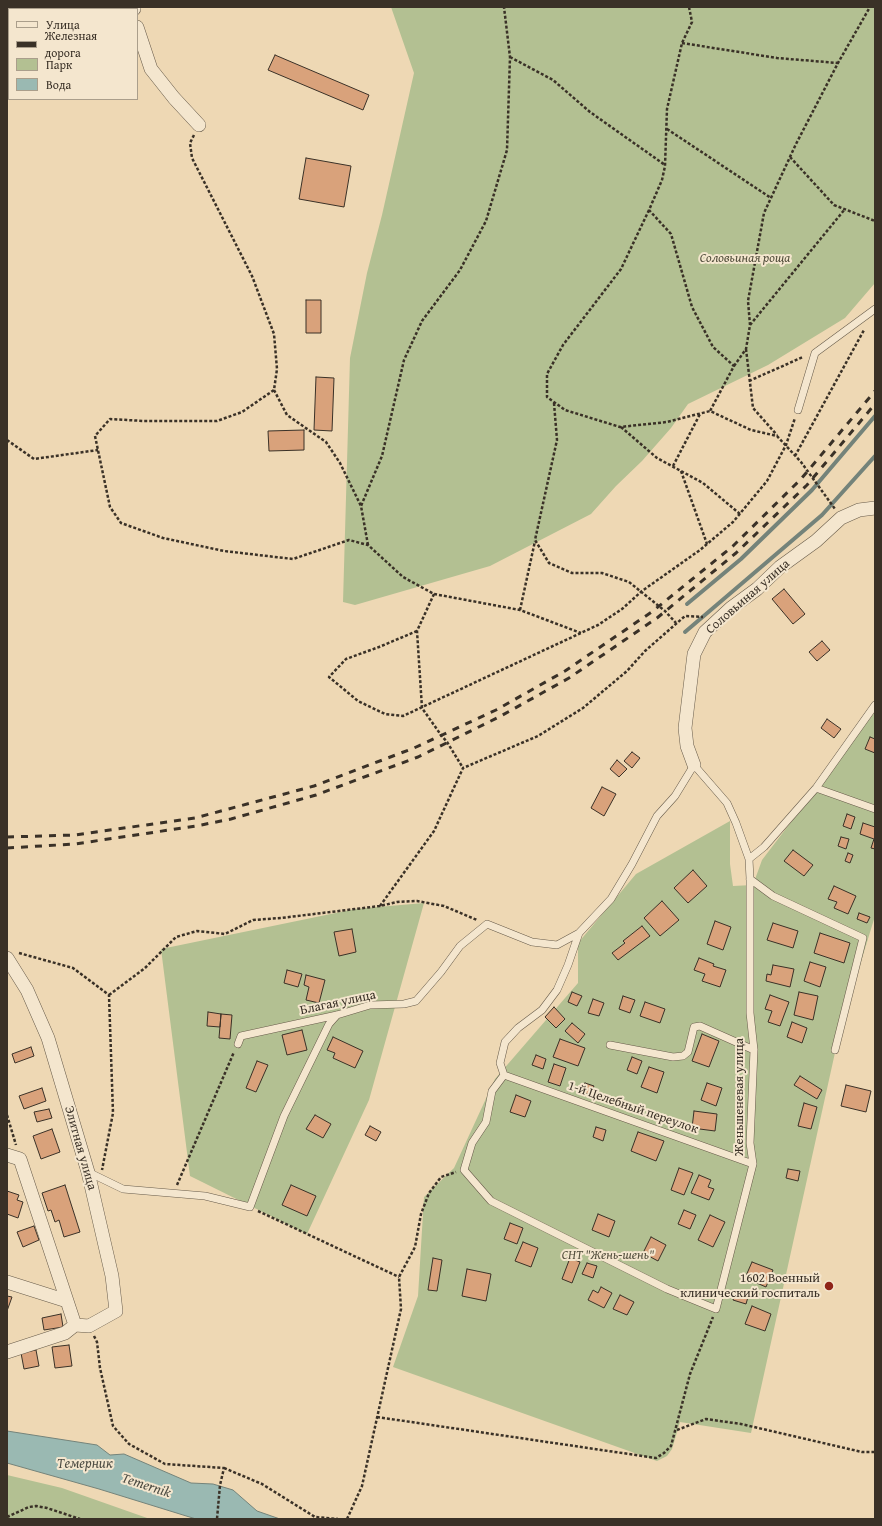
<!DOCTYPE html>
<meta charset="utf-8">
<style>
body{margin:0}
#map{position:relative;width:882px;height:1526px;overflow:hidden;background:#eed8b4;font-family:"Gentium Book Plus",serif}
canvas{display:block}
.frame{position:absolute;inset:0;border:8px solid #3a3127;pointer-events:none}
.legend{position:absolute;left:8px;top:8px;width:130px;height:92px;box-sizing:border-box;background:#f4e6ce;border:1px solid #aa9e8b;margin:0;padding:5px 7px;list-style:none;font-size:12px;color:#3a3127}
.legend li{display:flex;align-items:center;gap:8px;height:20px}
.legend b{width:20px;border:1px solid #aa9e8b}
</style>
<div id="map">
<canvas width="882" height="1526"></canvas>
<div class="frame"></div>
<ul class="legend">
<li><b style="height:5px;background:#f4e6ce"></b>Улица</li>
<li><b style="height:5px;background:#3a3127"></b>Железная дорога</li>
<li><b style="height:11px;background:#b3c092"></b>Парк</li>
<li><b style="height:11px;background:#9ab9b2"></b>Вода</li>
</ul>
</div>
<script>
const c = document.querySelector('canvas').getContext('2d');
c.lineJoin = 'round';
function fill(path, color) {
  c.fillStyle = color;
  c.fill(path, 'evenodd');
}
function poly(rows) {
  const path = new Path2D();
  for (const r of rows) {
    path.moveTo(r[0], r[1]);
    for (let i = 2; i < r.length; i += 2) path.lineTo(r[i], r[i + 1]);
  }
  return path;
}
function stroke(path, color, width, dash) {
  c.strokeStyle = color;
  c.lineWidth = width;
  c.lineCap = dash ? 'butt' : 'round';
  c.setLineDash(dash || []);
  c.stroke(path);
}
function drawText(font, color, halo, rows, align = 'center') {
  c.font = font + ' "Gentium Book Plus",serif';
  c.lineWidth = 4;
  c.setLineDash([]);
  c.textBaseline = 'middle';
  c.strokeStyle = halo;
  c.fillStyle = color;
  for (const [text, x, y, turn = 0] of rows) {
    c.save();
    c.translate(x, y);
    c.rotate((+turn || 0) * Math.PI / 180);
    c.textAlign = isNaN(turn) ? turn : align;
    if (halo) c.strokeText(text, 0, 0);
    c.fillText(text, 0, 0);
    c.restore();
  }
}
const green = poly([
 [7,7,126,7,126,9,9,9,9,99,7,100],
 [391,7,875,7,875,283,845,318,768,365,688,404,671,428,642,461,616,486,591,514,490,566,355,605,343,602,350,358,367,273,382,215,414,73],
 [875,712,875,916,840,1030,751,1433,680,1422,672,1449,667,1456,657,1461,393,1367,418,1296,424,1197,454,1168,495,1079,578,983,578,943,636,874,730,821,730,864,733,886,753,885,762,860],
 [424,903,369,1100,307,1234,190,1176,161,949,355,909],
 [7,1475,62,1488,150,1519,7,1519]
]);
const water = poly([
 [7,1431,97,1445,110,1455,124,1454,191,1483,213,1484,233,1490,257,1511,280,1519,196,1519,99,1489,7,1463,7,1431]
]);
const stream = poly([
 [687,604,741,559,812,490,875,416],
 [685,632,822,515,875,456]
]);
const building = poly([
 [275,55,369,95,363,110,268,70,275,55],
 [306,158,351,166,344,207,299,199,306,158],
 [306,300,321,300,321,333,306,333,306,300],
 [316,377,334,378,332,431,314,430,316,377],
 [304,430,304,450,269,451,268,431,304,430],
 [784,589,805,614,793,624,772,599,784,589],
 [822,641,830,650,817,661,809,652,822,641],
 [827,719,841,729,834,738,821,728,827,719],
 [870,737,875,739,875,753,865,749,870,737],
 [632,752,640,758,632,768,624,761,632,752],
 [617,760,627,769,619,777,610,769,617,760],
 [602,787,616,794,604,816,591,808,602,787],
 [847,814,855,817,851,829,843,826,847,814],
 [863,823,875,827,875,849,871,848,874,839,860,834,863,823],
 [841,837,849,839,846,849,838,846,841,837],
 [793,850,813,865,804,876,784,861,793,850],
 [848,853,853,855,850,863,845,861,848,853],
 [693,870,707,886,688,903,674,888,693,870],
 [834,886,856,896,848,914,834,908,837,902,828,899,834,886],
 [662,901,679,920,660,936,644,918,662,901],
 [859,913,870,917,867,923,857,919,859,913],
 [715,921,731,927,723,950,707,944,715,921],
 [773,923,798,931,793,948,767,940,773,923],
 [642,926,650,936,618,960,612,953,625,943,623,941,642,926],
 [352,929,356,952,339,956,334,932,352,929],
 [820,933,850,943,844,963,814,953,820,933],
 [699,958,714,964,713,966,726,970,720,987,702,981,705,974,694,970,699,958],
 [810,962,826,967,820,987,804,981,810,962],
 [773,965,794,969,790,987,766,981,767,974,771,975,773,965],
 [287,970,302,974,298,987,284,983,287,970],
 [306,975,325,980,319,1003,306,1000,309,987,304,985,306,975],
 [572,992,582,996,577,1006,568,1002,572,992],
 [799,992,818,996,813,1020,794,1015,799,992],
 [770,995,789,1002,780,1026,768,1022,772,1011,765,1009,770,995],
 [623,996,635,1000,630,1013,619,1009,623,996],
 [593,999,604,1003,599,1016,588,1013,593,999],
 [645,1002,665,1009,660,1023,640,1016,645,1002],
 [554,1007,565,1019,556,1028,545,1017,554,1007],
 [208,1012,221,1014,220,1027,207,1026,208,1012],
 [221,1014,232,1015,230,1039,219,1038,221,1014],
 [792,1022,807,1028,802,1043,787,1037,792,1022],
 [572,1023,585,1034,578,1043,565,1031,572,1023],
 [302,1030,307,1050,287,1055,282,1035,302,1030],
 [702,1034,719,1041,709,1067,692,1061,702,1034],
 [333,1037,363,1051,355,1068,333,1058,335,1053,327,1050,333,1037],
 [560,1039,585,1048,578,1066,553,1057,560,1039],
 [31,1047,34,1056,15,1063,12,1054,31,1047],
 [536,1055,546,1059,543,1069,532,1065,536,1055],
 [632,1057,642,1061,637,1074,627,1070,632,1057],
 [257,1061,268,1065,256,1092,246,1088,257,1061],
 [554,1064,566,1068,560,1086,548,1082,554,1064],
 [649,1067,664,1072,657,1093,641,1087,649,1067],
 [800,1076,822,1090,817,1099,794,1085,800,1076],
 [585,1083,594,1086,590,1095,582,1092,585,1083],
 [707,1083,722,1088,716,1106,701,1100,707,1083],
 [846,1085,871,1091,866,1112,841,1106,846,1085],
 [42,1088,46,1101,24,1109,19,1096,42,1088],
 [516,1095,531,1101,525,1117,510,1112,516,1095],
 [804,1103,817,1107,811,1129,798,1126,804,1103],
 [49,1109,52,1118,37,1122,34,1112,49,1109],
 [694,1111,717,1114,715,1131,692,1128,694,1111],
 [315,1115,331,1124,323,1138,306,1129,315,1115],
 [370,1126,381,1132,376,1141,365,1135,370,1126],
 [596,1127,606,1130,603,1141,593,1137,596,1127],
 [52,1129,60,1152,41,1159,33,1136,52,1129],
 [638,1132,664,1141,656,1161,631,1151,638,1132],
 [679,1168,693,1173,684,1195,671,1190,679,1168],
 [788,1169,800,1171,798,1181,786,1178,788,1169],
 [699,1175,711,1180,708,1187,714,1189,709,1200,691,1193,699,1175],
 [65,1185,80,1232,64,1237,59,1220,55,1222,51,1210,48,1211,42,1193,65,1185],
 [291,1185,316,1196,307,1216,282,1205,291,1185],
 [7,1191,19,1195,17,1200,23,1202,18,1218,7,1214,7,1191],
 [684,1210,696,1215,690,1229,678,1224,684,1210],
 [598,1214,615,1221,609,1237,592,1230,598,1214],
 [710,1215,725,1222,713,1247,698,1240,710,1215],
 [510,1223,523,1228,517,1244,504,1239,510,1223],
 [34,1226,39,1240,23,1247,17,1232,34,1226],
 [651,1237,666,1245,658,1261,643,1253,651,1237],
 [523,1242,538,1248,531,1267,515,1261,523,1242],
 [433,1258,442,1260,437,1291,428,1290,433,1258],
 [570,1258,580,1262,572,1283,562,1279,570,1258],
 [752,1262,773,1270,766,1287,745,1278,752,1262],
 [587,1263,597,1266,593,1278,582,1274,587,1263],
 [467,1269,491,1274,486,1301,462,1296,467,1269],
 [601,1287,612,1293,604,1308,588,1300,593,1290,598,1293,601,1287],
 [735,1293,748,1297,746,1304,733,1300,735,1293],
 [620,1295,634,1302,627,1315,613,1309,620,1295],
 [7,1296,12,1297,7,1311,7,1296],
 [752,1306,771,1314,765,1331,745,1324,752,1306],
 [61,1314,63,1327,44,1330,42,1318,61,1314],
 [69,1345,72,1366,55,1368,52,1347,69,1345],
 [36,1350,39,1366,24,1369,21,1353,36,1350]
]);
const path = poly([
 [689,7,692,22,682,43,667,109,665,166,662,180,649,210,671,234,692,307,713,347,734,366,710,411,751,430,777,436,801,462,835,509],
 [682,43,777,58,838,63],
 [510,57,553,80,590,112,665,165],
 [667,129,771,198],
 [194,135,190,143,192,158,252,276,274,334,277,369,274,390,242,412,217,421,144,421,110,419,95,436,110,507,121,523,163,538,224,551,293,559,349,540,368,545,403,577,434,594,520,610,581,633],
 [790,157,834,205,875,221],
 [649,210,621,269,563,345,547,374,547,397,565,410,620,427,667,422,710,411],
 [750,325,845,209],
 [746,349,753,408,777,435],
 [734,366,746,349,750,325,748,301,764,213,796,144,838,63,870,7],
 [749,381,803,357],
 [274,390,287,415,326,442,340,463,361,506],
 [554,403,557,440,535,540,549,563,572,573,602,573,629,582,665,611,676,623],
 [621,427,657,458,703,483,740,514],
 [7,440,34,459,98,450],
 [795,456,864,330],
 [673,466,700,414],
 [681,471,707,544],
 [368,545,361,506,382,456,404,360,422,321,460,270,486,221,507,150,510,57,504,7],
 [434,594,417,631,422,708,441,735,447,742,463,768],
 [520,610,535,541],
 [417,631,379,647,346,659,329,677,358,701,385,714,403,716,598,625,622,609,642,591,700,550,733,522,767,481,786,445,795,418],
 [380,906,434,831,463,768,538,736,583,708,627,671,645,651,685,616,703,617],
 [19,953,73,968,109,995,113,1113,102,1170],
 [109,995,145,968,176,937,197,931,225,934,253,920,281,918,380,906,397,902,417,901,444,906,477,920],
 [7,1115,16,1145],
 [177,1185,234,1052],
 [258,1211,399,1277],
 [94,1336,97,1342,100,1368,113,1426,129,1444,165,1464,224,1468,220,1485,217,1519],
 [377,1417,656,1458,664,1453,671,1446,690,1374,713,1317],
 [677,1430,706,1419,741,1424,862,1452,875,1452],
 [224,1468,262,1484,315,1517,338,1519],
 [7,1517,29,1507,36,1506,47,1508,80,1519],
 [347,1519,362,1486,401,1309,399,1277,415,1247,421,1214,429,1193,441,1177,456,1172]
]);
const lane = poly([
 [798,410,815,353,875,309],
 [694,765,727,803,736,823,749,859,750,879,750,1013,754,1050,750,1143,753,1164,716,1309,667,1289,491,1201,464,1170,472,1143,486,1122,492,1091,504,1075,500,1063,505,1042,518,1028,542,1010,557,990,568,965,579,933,611,899,632,864,657,816,675,796,694,765],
 [816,788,875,809],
 [749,859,764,847,816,788,875,705],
 [750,879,773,896,863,938,835,1050],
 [238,1044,241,1036,337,1015,370,1005,404,1004,416,1001,441,972,460,946,487,924,532,942,557,945,579,933],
 [610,1045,673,1057,683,1056,688,1052,694,1027,700,1026,754,1050],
 [504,1075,753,1164],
 [88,1172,123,1189,205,1196,250,1207,284,1116,329,1024,337,1015]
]);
const street = poly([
 [134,7,134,9],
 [137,27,151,69,174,98,199,125],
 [7,85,9,88],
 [694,765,687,746,685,728,694,654,705,632,731,608,757,589,780,567,816,541,841,518,859,510,875,508],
 [7,958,27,990,48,1038,88,1172,112,1276,116,1311,89,1326,75,1325],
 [7,1155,20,1159,75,1325,65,1333,7,1352],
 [7,1282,67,1301]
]);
const rail = poly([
 [7,837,75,835,195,818,314,786,414,748,496,710,565,671,653,611,733,546,801,479,875,391],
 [7,848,75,844,196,826,231,819,316,795,418,757,499,717,569,678,657,618,736,553,807,485,875,404]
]);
const markers = [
 [829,1286,5,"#8f2418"]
];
const parkNames = [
 ["Соловьиная роща",745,259],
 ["СНТ \"Жень-шень\"",608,1256]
];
const streetNames = [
 ["Соловьиная улица",748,597,-41],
 ["Благая улица",338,1003,-12],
 ["Женьшеневая улица",740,1097,-90],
 ["1-й Целебный переулок",633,1108,19],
 ["Элитная улица",80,1148,74]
];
const poiNames = [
 ["1602 Военный",820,1279],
 ["клинический госпиталь",820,1294]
];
const waterNames = [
 ["Темерник",85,1464],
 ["Temernik",146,1486,18]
];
fill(green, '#b3c092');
fill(water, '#9ab9b2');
stroke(water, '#74837a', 1);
stroke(stream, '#74837a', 4);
fill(building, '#d9a27b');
stroke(building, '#3a3127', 1);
stroke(lane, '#675b4a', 8);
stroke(street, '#675b4a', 14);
stroke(path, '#3a3127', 2.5, [3, 2]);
stroke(lane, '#f4e6ce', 7);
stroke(street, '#f4e6ce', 13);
stroke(rail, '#3a3127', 3, [7, 7]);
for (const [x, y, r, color] of markers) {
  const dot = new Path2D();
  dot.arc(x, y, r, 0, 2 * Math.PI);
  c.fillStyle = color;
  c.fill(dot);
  stroke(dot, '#f4e6ce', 1.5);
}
drawText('italic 13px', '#524e3c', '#f4e6ce', parkNames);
drawText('13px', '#3a3127', '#f4e6ce', streetNames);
drawText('13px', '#3a3127', '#f4e6ce', poiNames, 'right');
drawText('italic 14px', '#4d4c43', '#f4e6ce', waterNames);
</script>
